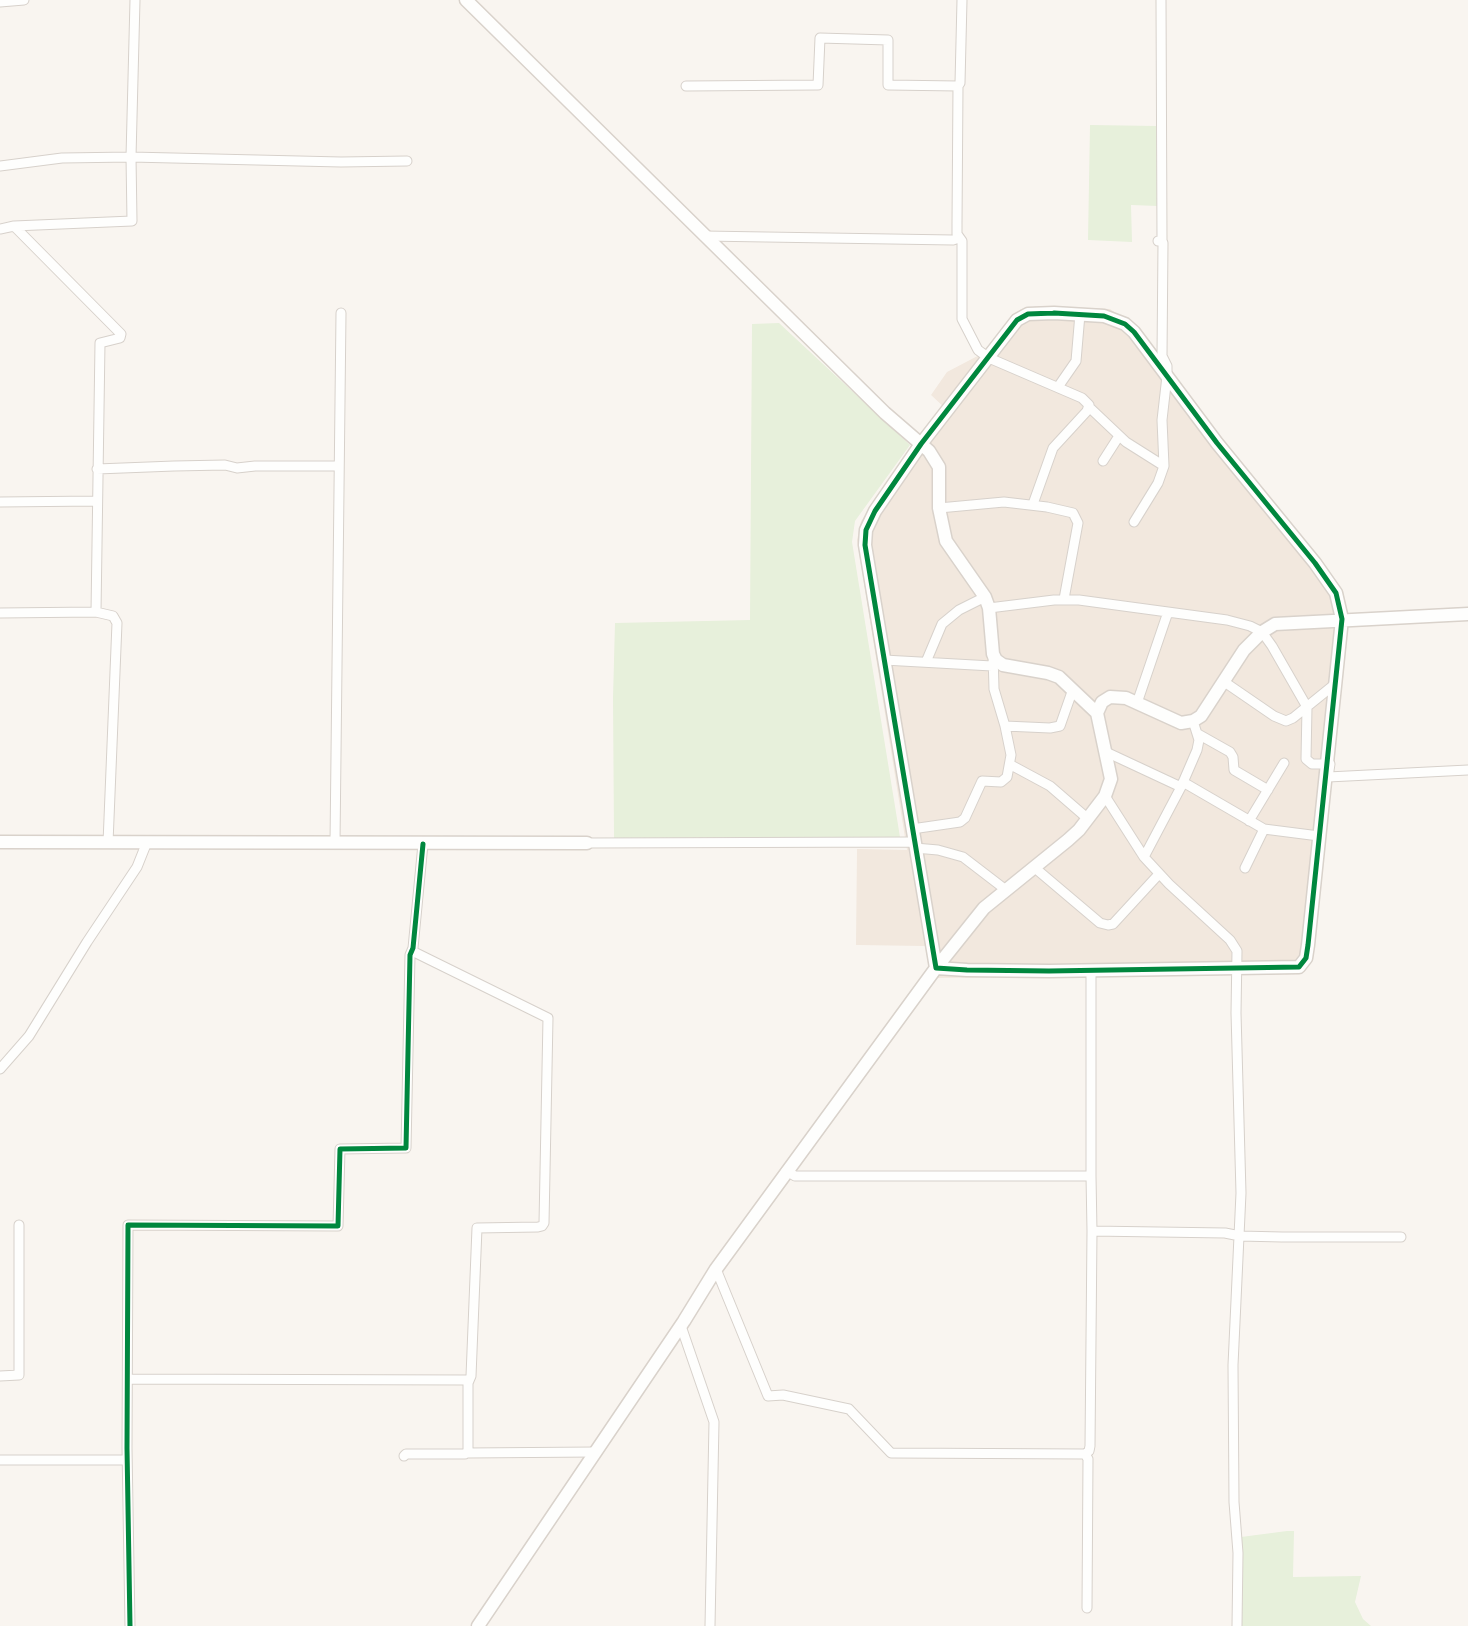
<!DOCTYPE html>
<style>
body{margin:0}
canvas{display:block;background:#f9f5f0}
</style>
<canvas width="1468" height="1626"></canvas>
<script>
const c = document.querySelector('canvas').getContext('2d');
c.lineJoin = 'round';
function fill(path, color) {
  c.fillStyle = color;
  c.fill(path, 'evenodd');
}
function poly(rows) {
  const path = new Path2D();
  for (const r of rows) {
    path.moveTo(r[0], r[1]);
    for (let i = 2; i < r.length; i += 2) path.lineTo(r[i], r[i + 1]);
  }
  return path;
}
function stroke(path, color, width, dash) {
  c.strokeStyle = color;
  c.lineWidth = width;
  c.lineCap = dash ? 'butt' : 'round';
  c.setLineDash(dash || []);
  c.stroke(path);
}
const residential = poly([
 [1039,306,1110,309,1133,325,1338,601,1342,618,1309,965,1299,974,931,978,925,946,856,945,857,849,907,850,857,540,861,521,946,409,931,395,947,372,989,350,1021,309]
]);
const green = poly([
 [1090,125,1158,126,1158,206,1131,205,1132,242,1088,240],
 [779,323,910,445,855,521,852,542,900,837,614,838,613,698,615,623,750,620,752,324],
 [1287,1531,1294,1531,1293,1577,1361,1576,1355,1602,1363,1619,1371,1626,1240,1626,1241,1537]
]);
const street = poly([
 [962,0,960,83,958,86,957,224,957,234,962,241,962,319,978,350,989,358,1082,398,1089,405,1087,411,1053,448,1033,504],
 [1161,0,1162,241],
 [0,2,24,0],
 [686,86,818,85,820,38,888,40,888,85,958,86],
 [0,166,62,158,131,157,135,0],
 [14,226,132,221,131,157,341,162,407,161],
 [0,229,14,226,121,334,120,338,100,343,96,612],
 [704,236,953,240,959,238],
 [1058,387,1076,361,1080,314],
 [1089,407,1126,442,1164,466],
 [1103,461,1119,436],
 [97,469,174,466,225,465,237,468,255,466,339,466],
 [0,502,96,501],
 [939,508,1004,502,1047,507,1073,513,1078,523,1064,599],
 [1134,522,1158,483,1164,466,1162,420,1167,376,1167,366,1162,356,1163,243,1162,241,1158,241],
 [989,608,1054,600,1079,600,1227,620,1250,626,1262,632,1272,646,1307,707,1306,759,1312,764,1330,764,1328,777,1468,770],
 [0,613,96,612,113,616,117,623,108,843],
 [884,660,992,666],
 [926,662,942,624,959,610,985,597],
 [1223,681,1274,716,1286,721,1293,718,1335,684],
 [1137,703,1168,612],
 [1005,726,1050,728,1060,726,1073,689],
 [1198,734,1230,752,1233,757,1234,770,1268,790],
 [1106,752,1181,787],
 [1011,765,1050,786,1087,818],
 [1183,782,1264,829,1319,836],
 [1105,796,1144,857,1169,884,1230,940,1237,951,1236,1013,1241,1193,1233,1365,1234,1502,1238,1553,1237,1626],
 [1249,821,1284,763],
 [912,829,960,822,965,818,982,781,1001,782,1007,777,1011,755,1005,726,994,689,993,654],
 [335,843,341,313],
 [587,843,914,842],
 [915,848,938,850,963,857,1006,890],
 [1144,857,1181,787,1197,750,1199,740,1193,721],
 [1035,868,1100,923,1108,925,1113,924,1159,874],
 [1245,868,1264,829],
 [0,1069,29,1036,87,942,137,867,147,842],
 [786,1171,795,1176,1091,1176,1092,1231,1225,1233,1240,1236,1282,1237,1401,1237],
 [1091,1176,1091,970],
 [716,1269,768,1396,783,1395,849,1409,891,1453,1085,1454,1089,1451,1090,1446,1092,1231],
 [681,1326,714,1422,710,1626],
 [0,1376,19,1375,19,1225],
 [128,1379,468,1380],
 [467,1453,596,1452],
 [1085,1454,1088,1459,1087,1608],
 [404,1456,406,1454,465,1454,468,1451,468,1383,471,1376,477,1228,538,1227,542,1226,544,1223,548,1018,412,951],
 [0,1460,127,1460],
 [130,1626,127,1448,128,1225,338,1226,340,1149,406,1148,410,955,413,948,423,844]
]);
const secondary = poly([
 [466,0,885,413,929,451,939,467,939,508,946,541,985,597,989,608,993,654,996,660,1003,665,1048,673,1059,677,1097,713],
 [1054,313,1104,316,1125,324,1134,332,1217,443,1315,563,1336,593,1342,619,1308,945,1306,958,1299,967,1049,971,967,970,936,968,865,545,866,530,875,511,921,444,1017,320,1028,314,1054,313],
 [0,842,587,843],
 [478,1626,684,1321,716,1269,936,968,984,908,1068,840,1079,830,1105,796,1111,779,1097,713,1102,702,1110,697,1126,698,1181,723,1193,721,1201,716,1244,650,1262,632,1275,624,1468,614]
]);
const cycleway = poly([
 [1054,313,1104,316,1125,324,1134,332,1217,443,1315,563,1336,593,1342,619,1308,945,1306,958,1299,967,1049,971,967,970,936,968,865,545,866,530,875,511,921,444,1017,320,1028,314,1054,313],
 [130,1626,127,1448,128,1225,338,1226,340,1149,406,1148,410,955,413,948,423,844]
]);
fill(residential, '#f2e8de');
fill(green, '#e7f0db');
stroke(street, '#d7d1cb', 11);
stroke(secondary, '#d9d2cb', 15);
stroke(street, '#fefefd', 9);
stroke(secondary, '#fefefd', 12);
stroke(cycleway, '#00873e', 5);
</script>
